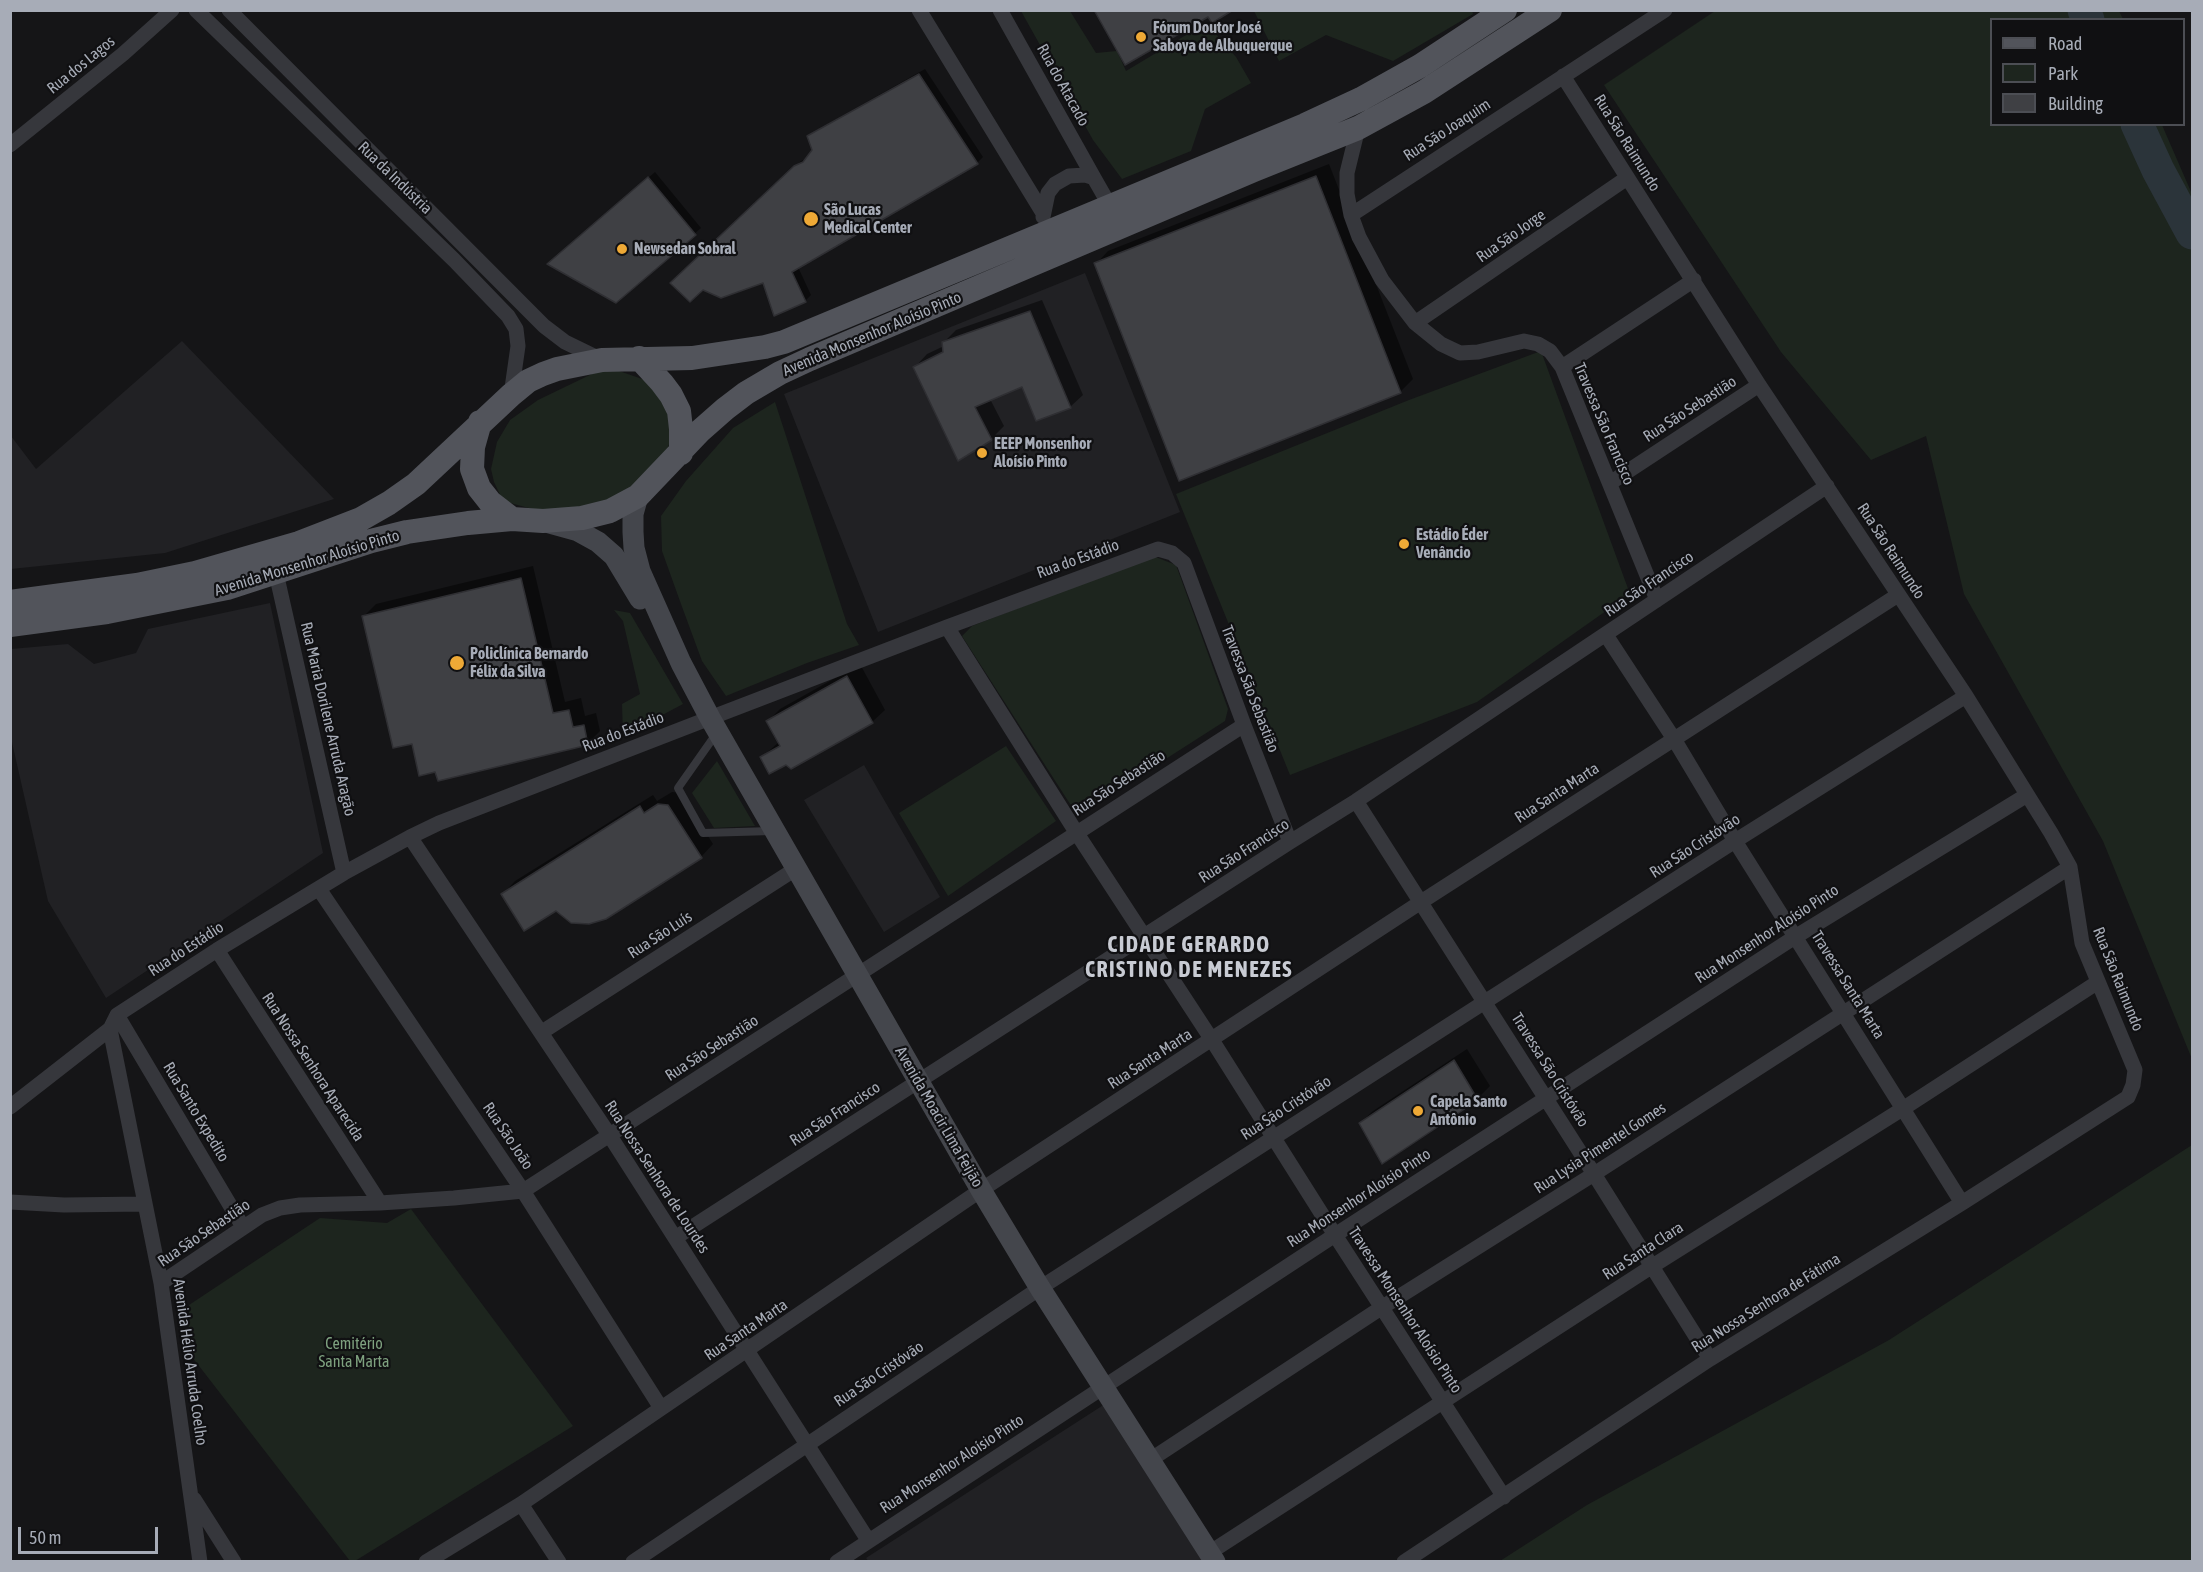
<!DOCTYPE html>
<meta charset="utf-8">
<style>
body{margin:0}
#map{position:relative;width:2203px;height:1572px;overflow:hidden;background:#151517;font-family:"Asap Condensed",sans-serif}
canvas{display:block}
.frame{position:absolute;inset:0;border:12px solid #a7acb7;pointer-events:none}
.legend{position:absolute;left:1990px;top:18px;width:195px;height:108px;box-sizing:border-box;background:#101012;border:2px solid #4c4e54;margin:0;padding:8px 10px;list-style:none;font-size:18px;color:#a7acb7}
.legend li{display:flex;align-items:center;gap:12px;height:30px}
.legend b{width:30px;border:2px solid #4c4e54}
.scale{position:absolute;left:18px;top:1527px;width:140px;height:27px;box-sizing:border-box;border:3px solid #a7acb7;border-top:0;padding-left:8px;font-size:18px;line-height:21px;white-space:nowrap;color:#a7acb7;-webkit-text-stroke:4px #101012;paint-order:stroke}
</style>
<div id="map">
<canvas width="2203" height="1572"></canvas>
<div class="frame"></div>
<ul class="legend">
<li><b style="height:8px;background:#52545b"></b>Road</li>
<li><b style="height:16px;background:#1d251e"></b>Park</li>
<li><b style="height:16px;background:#3f4044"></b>Building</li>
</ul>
<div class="scale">50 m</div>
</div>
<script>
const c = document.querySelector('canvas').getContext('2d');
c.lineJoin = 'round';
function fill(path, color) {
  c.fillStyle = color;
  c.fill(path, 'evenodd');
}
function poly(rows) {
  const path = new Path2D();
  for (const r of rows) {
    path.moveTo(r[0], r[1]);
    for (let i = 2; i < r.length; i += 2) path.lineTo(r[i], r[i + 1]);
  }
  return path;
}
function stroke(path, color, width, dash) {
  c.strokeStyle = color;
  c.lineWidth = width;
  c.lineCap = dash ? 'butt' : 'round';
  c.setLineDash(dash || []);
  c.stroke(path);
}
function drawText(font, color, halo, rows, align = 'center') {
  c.font = font + ' "Asap Condensed",sans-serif';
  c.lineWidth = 4.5;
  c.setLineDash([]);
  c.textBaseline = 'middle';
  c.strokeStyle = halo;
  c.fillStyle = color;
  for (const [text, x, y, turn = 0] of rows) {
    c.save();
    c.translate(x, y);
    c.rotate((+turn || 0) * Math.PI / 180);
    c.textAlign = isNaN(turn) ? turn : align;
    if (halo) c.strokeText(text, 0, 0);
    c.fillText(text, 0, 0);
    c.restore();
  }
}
const built = poly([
 [1085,273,1180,512,878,632,784,394],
 [182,341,334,499,165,553,11,569,11,436,36,469],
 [270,603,323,853,106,998,48,901,11,738,11,649,68,644,94,664,136,653,148,629],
 [864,765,940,897,884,932,804,800],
 [1105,1404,1206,1561,869,1562,866,1558]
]);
const green = poly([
 [1472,10,1473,14,1393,61,1326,35,1279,61,1254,11],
 [1021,11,1070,11,1096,53,1117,51,1126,71,1206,23,1236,57,1251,83,1205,109,1191,151,1122,179,1093,140],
 [1715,11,2119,11,2123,19,1992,20,1992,124,2162,125,2192,194,2192,1059,2103,841,1964,594,1926,436,1871,460,1781,352,1604,85],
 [1541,351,1630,594,1477,702,1290,775,1176,494,1409,400],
 [619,371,648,381,670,413,671,439,664,459,631,491,606,503,547,513,503,501,494,482,491,469,497,442,510,420,538,400,596,372],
 [775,402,847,624,859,645,807,663,726,696,702,661,681,604,662,551,661,516,686,481,733,428],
 [1153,556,1176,565,1228,709,1225,721,1083,812,1072,807,962,636,972,626],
 [614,610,630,613,683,704,623,736,622,704,640,694,623,621],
 [1006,746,1056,821,948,896,899,813],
 [717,761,755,826,714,828,692,793],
 [2192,1145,2192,1561,1500,1561,1587,1505,1889,1340],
 [411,1209,573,1426,355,1561,350,1561,189,1353,189,1305,320,1218,387,1223]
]);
const shadow = poly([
 [925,69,983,157,977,163,798,267,811,295,805,301,763,281,703,288,672,283,801,161,808,158,814,150,809,137,815,131],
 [1329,164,1413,379,1400,392,1096,264,1108,251],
 [655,172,701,228,616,302,555,259],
 [1042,300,1083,395,1070,407,1023,385,990,399,1004,426,991,439,915,367,927,354,944,346,944,342,956,330],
 [533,566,565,702,581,698,585,716,596,713,600,731,588,743,436,770,413,742,363,617,376,604],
 [860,664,885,710,872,722,786,763,762,757,779,742,768,721,780,709],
 [672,792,681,793,713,844,701,857,556,909,503,894,515,881,653,795,657,801],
 [1467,1049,1490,1086,1477,1099,1383,1162,1360,1123,1373,1111]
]);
const river = poly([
 [2084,10,2088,20],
 [2137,124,2158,170,2192,233]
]);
const building = poly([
 [1094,10,1233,10,1212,23,1208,17,1125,65,1094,10],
 [919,74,978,164,792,272,806,302,774,316,763,283,721,298,703,290,690,302,670,283,794,166,803,162,812,150,807,136,919,74],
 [1316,176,1401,393,1179,481,1094,263,1316,176],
 [648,177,696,235,616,303,547,264,648,177],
 [1030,311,1071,408,1036,421,1022,387,975,407,992,440,958,461,913,367,943,352,942,342,1030,311],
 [521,578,553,713,569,710,573,727,584,725,588,745,438,781,435,772,419,776,412,744,393,748,362,616,521,578],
 [847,676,873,723,791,769,786,765,769,774,760,757,780,746,766,721,847,676],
 [658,804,668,805,702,858,606,919,589,924,571,923,556,911,524,931,501,894,640,806,644,813,658,804],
 [1454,1060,1478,1100,1382,1164,1359,1123,1454,1060]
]);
const lane = poly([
 [716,734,678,788,703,833,772,831]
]);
const street = poly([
 [196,10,454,260,508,316,516,329,518,346,511,395],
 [229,10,544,326,565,342,602,360],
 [919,10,1043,213],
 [1000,10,1094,178],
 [1358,128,1347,173,1347,194,1351,215,1359,237,1382,280,1415,323,1441,344,1460,353,1478,352,1524,341,1538,344,1550,351,1562,367,1657,600],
 [10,145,123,54,172,10],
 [1351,215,1665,10],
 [1043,217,1048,193,1055,184,1069,176,1085,175,1094,178,1110,206],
 [1415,323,1627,178],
 [1562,367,1694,280],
 [1610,483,1759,385],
 [276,573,344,873],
 [947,627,1076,832,1212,1040,1335,1235,1504,1497],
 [1606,635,1674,739,1735,841,1962,1203],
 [1356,801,1594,1174,1710,1359],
 [410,837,610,1136,868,1540],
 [319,889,523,1191,661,1408],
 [217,950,380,1203],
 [117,1015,243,1227],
 [110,1029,161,1283,200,1562],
 [542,1032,797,868],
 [10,1107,110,1029,117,1015,217,950,344,873,410,837,439,823,710,718,947,627,1158,549,1172,553,1184,563,1244,725,1290,842],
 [10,1202,64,1205,145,1204],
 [675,1238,1290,842,1356,801,1827,486],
 [161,1283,262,1215,280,1208,300,1205,380,1203,454,1198,523,1191,1244,725],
 [1150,1460,1381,1308,1594,1174,2070,867],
 [194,1499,234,1562],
 [521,1504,559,1562],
 [1209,1553,1651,1267,1904,1108,2098,982],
 [426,1562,521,1504,981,1190,1421,902,1898,595],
 [633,1562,1040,1288,1735,841,1966,696],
 [837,1562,1335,1235,1795,937,2027,795],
 [1404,1562,1710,1359,1962,1203,2128,1097,2133,1085,2135,1070,2082,943,2070,867,2051,833,1966,696,1759,385,1563,76]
]);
const secondary = poly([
 [638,496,633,514,633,532,634,548,640,571,681,663,710,718,981,1190,1040,1288,1215,1562],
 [549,523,578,531,598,542,614,556,640,599]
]);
const primary = poly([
 [639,358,662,383,671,395,679,411,681,429,681,453],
 [480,422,473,447,472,469,479,488,490,502,512,519],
 [10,602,137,585,195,573,299,543,361,519,389,503,416,484,511,395,528,381,543,374,557,369,602,360,692,358,765,347,784,342,1305,125,1361,99,1420,66,1505,10],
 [10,625,107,612,227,588,371,541,407,532,468,523,512,519,543,521,582,518,610,511,638,496,700,431,725,409,746,393,780,373,810,359,1254,170,1358,128,1424,92,1550,10]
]);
const markers = [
 [1141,37,6,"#eea936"],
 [811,219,8,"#eea936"],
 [622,249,6,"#eea936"],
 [982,453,6,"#eea936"],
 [1404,544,6,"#eea936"],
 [457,663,8,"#eea936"],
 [1418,1111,6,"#eea936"]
];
const poiNames = [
 ["Fórum Doutor José",1153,28],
 ["Saboya de Albuquerque",1153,46],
 ["São Lucas",824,210],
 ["Medical Center",824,228],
 ["Newsedan Sobral",634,249],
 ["EEEP Monsenhor",994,444],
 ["Aloísio Pinto",994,462],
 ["Estádio Éder",1416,535],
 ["Venâncio",1416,553],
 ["Policlínica Bernardo",470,654],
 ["Félix da Silva",470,672],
 ["Capela Santo",1430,1102],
 ["Antônio",1430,1120]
];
const streetNames = [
 ["Rua dos Lagos",81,65,-39],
 ["Rua do Atacado",1063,85,61],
 ["Rua São Joaquim",1447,130,-33],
 ["Rua São Raimundo",1627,143,58],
 ["Rua da Indústria",395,178,44],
 ["Rua São Jorge",1511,236,-35],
 ["Avenida Monsenhor Aloísio Pinto",872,334,-23],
 ["Rua São Sebastião",1690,409,-33],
 ["Travessa São Francisco",1604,424,67],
 ["Rua São Raimundo",1891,551,57],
 ["Rua do Estádio",1078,559,-20],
 ["Avenida Monsenhor Aloísio Pinto",307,563,-17],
 ["Rua São Francisco",1649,584,-34],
 ["Travessa São Sebastião",1250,689,69],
 ["Rua Maria Dorilene Arruda Aragão",328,719,77],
 ["Rua do Estádio",623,732,-21],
 ["Rua São Sebastião",1119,783,-33],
 ["Rua Santa Marta",1557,793,-33],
 ["Rua São Cristóvão",1695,846,-33],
 ["Rua São Francisco",1244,851,-33],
 ["Rua Monsenhor Aloísio Pinto",1767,934,-33],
 ["Rua São Luís",660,935,-33],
 ["Rua do Estádio",186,949,-33],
 ["Rua São Raimundo",2118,979,68],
 ["Travessa Santa Marta",1848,985,58],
 ["Rua São Sebastião",712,1048,-33],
 ["Rua Santa Marta",1150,1059,-33],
 ["Rua Nossa Senhora Aparecida",313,1067,57],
 ["Travessa São Cristóvão",1550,1070,58],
 ["Rua São Cristóvão",1286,1108,-33],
 ["Rua Santo Expedito",196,1112,59],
 ["Rua São Francisco",835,1114,-33],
 ["Avenida Moacir Lima Feijão",939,1117,60],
 ["Rua São João",508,1136,56],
 ["Rua Lysia Pimentel Gomes",1600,1148,-33],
 ["Rua Nossa Senhora de Lourdes",657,1177,57],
 ["Rua Monsenhor Aloísio Pinto",1359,1198,-33],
 ["Rua São Sebastião",204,1233,-34],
 ["Rua Santa Clara",1643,1251,-33],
 ["Rua Nossa Senhora de Fátima",1766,1303,-32],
 ["Travessa Monsenhor Aloísio Pinto",1405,1310,57],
 ["Rua Santa Marta",746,1330,-34],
 ["Avenida Hélio Arruda Coelho",190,1362,82],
 ["Rua São Cristóvão",879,1374,-34],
 ["Rua Monsenhor Aloísio Pinto",952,1464,-33]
];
const parkNames = [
 ["Cemitério",354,1344],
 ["Santa Marta",354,1362]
];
const districtNames = [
 ["CIDADE GERARDO",1189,945],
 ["CRISTINO DE MENEZES",1189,970]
];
fill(built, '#212124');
fill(green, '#1d251e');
fill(shadow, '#0007');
stroke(river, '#2b343a', 33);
fill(building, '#3f4044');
stroke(building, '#2f2f33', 1.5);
stroke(lane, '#36373c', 8);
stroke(street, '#36373c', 15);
stroke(secondary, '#44464c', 21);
stroke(primary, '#52545b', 24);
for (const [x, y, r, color] of markers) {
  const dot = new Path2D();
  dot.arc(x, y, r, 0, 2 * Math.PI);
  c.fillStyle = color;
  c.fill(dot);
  stroke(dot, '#101012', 2);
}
drawText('bold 16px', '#a7acb7', '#101012', poiNames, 'left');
drawText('16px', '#a7acb7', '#101012', streetNames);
drawText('16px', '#7ea17f', '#101012', parkNames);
c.letterSpacing = '1.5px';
drawText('bold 22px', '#c8cbd3', '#101012', districtNames);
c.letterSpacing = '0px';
</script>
